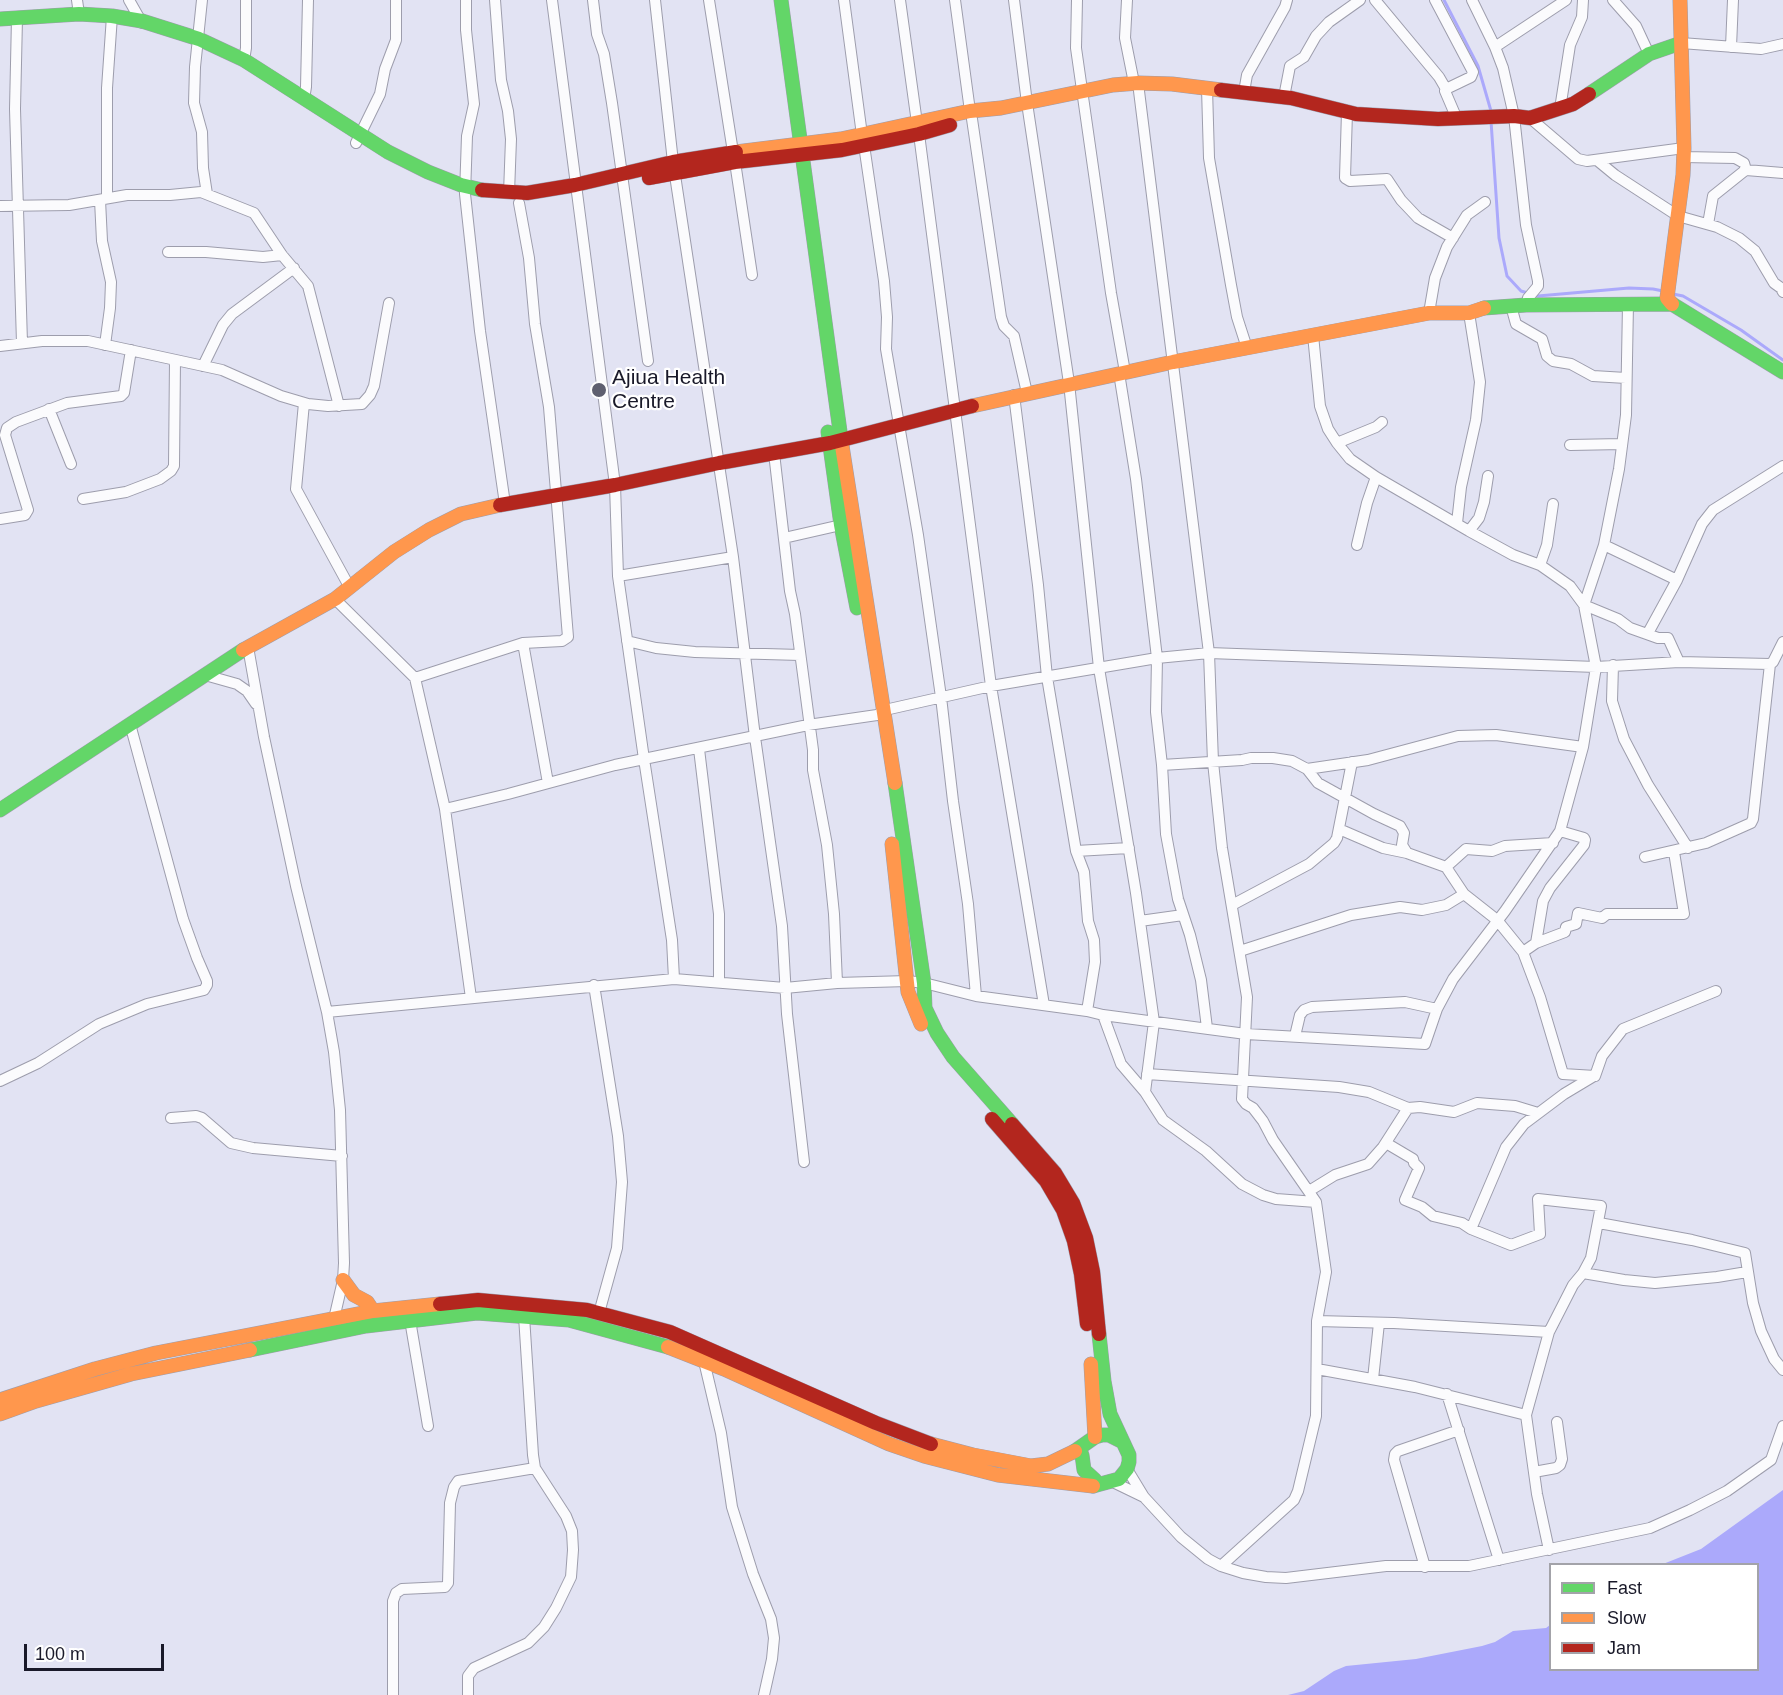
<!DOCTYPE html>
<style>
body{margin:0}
#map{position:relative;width:1783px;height:1695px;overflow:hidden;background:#e2e3f3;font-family:Helvetica,sans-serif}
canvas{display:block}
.legend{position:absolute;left:1549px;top:1563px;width:210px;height:108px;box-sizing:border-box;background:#fff;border:2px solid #a3a3a9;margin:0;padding:8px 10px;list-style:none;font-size:18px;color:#191929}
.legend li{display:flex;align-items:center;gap:12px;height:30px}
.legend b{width:30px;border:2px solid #a3a3a9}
.scale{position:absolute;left:24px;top:1644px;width:140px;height:27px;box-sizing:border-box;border:3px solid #191929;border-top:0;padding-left:8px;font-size:18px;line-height:21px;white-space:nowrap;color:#191929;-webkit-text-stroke:4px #fff;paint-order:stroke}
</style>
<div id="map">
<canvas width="1783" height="1695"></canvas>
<ul class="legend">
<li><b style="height:8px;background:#63d668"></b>Fast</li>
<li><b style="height:8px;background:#ff974d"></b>Slow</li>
<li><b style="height:8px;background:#b3261e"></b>Jam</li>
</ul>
<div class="scale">100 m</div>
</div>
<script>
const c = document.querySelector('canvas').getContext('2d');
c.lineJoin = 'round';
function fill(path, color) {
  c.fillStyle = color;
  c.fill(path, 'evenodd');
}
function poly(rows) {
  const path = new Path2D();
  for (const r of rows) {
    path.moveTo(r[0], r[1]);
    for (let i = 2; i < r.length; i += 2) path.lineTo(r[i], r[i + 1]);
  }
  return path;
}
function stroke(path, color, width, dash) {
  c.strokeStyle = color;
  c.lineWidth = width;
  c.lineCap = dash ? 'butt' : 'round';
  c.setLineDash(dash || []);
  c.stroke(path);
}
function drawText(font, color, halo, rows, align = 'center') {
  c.font = font + ' Helvetica,sans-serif';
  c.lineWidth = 4.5;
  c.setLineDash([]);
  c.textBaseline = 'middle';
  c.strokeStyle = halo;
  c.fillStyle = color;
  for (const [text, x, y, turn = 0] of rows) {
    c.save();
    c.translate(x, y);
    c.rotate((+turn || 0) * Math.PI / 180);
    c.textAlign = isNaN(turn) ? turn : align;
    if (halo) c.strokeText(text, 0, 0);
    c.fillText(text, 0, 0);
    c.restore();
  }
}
const water = poly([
 [1783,1490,1783,1695,1288,1695,1304,1691,1334,1671,1346,1666,1416,1659,1482,1646,1495,1642,1513,1631,1546,1628,1550,1625,1550,1670,1758,1670,1758,1564,1663,1564,1701,1549]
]);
const stream = poly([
 [1444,0,1478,66,1491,111],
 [1491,121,1499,238,1507,276,1521,291,1538,296,1629,288,1653,289,1663,291],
 [1673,294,1683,296,1741,330,1783,360]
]);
const street = poly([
 [77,0,79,14],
 [129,0,142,23],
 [202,0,195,67,194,103,202,132,203,168,207,194],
 [466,0,466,30,474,104,467,136,465,194,480,331,505,504],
 [495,0,501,80,508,111,511,139,509,193],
 [552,0,615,485,618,576,644,759,672,940,674,979],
 [593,0,597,34,604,54,612,103,648,361],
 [655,0,673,162,733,557,755,737,782,926,787,1014,804,1162],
 [709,0,733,152],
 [844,0,862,135],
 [900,0,917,123],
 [955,0,970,111],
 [1014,0,1027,103,1069,383,1099,668,1136,893,1154,1022,1145,1092],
 [1077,0,1076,48,1111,293,1125,372],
 [1127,0,1125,38,1134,83],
 [1375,0,1439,77,1446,89],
 [1435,0,1473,72,1471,77,1446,89,1445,91,1457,119],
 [1472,0,1495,47,1503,68,1514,116,1526,225,1538,281,1538,286,1528,298,1526,305],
 [1613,0,1636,26,1649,54],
 [17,18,15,109,22,343],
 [1681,43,1761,49,1783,44],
 [1495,47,1566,0],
 [1731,47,1733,0],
 [244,60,246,48,246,0],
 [1138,83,1209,653,1213,762,1222,848,1247,997,1242,1099,1246,1104,1253,1108,1263,1121,1273,1140,1316,1202,1326,1272,1317,1321,1316,1416,1298,1491,1294,1500,1221,1566],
 [1207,88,1209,158,1231,285,1237,317,1247,348],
 [1244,92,1247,75,1285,7,1287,0],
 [1284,97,1290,66,1304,57,1316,36,1329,22,1360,0],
 [304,99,306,87,308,0],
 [1560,109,1570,45,1582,17,1583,0],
 [1347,112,1345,178,1350,181,1387,179,1401,200,1418,218,1453,238],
 [1530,118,1578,159,1587,161,1684,148],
 [972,119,1001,317,1004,326,1014,336,1027,393],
 [919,134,991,686,1044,1005],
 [356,143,380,94,385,69,396,40,396,0],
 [864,145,884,281,887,317,886,349,918,535,941,697,953,801,968,904,976,996],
 [1684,157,1735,158,1744,163,1746,170],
 [1598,161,1615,175,1678,216,1717,227,1739,238,1755,251,1774,283,1781,288,1783,292],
 [735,162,752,275],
 [107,198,107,88,112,16],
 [100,200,102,241,111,282,110,308,105,345],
 [0,206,69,205,127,195,170,195,201,192,254,213,282,255,308,286,339,406],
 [1708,224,1713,196,1743,172,1746,170,1783,173],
 [168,252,206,252,263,257,282,255],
 [1511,306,1516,324,1542,339,1547,356,1553,361,1571,364,1593,376,1626,378],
 [1429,313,1435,278,1447,247,1467,215,1485,202],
 [1313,335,1320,406,1328,429,1337,443,1350,459,1376,477,1469,531,1513,555,1540,565,1570,586,1584,605,1618,619,1630,628,1658,638,1668,638,1679,662],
 [0,346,42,341,88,341,222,370,281,396,308,404,328,406,362,404,370,395,374,386,389,303],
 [203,366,223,325,232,314,294,268],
 [1119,373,1136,479,1157,658,1156,712,1162,765,1166,834,1178,899,1190,935,1201,980,1207,1028],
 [1014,395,1038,585,1047,677,1076,851,1084,872,1088,921,1094,940,1095,962,1087,1011],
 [304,403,296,489,350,588],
 [49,409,71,464],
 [1337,443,1376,427,1382,422],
 [1570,445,1622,444],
 [774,453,790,591,795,614,813,750,813,770,827,845,834,914,837,983],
 [83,499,126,492,160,479,171,471,174,466,175,360],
 [0,519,25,515,28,510,5,435,7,428,16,422,67,403,121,396,124,393,131,350],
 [1457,523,1461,487,1476,420,1480,382,1469,313],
 [1469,531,1479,518,1484,502,1488,476],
 [784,538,841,525],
 [1357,545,1367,503,1376,477],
 [1604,545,1677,580],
 [1540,565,1547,545,1553,504],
 [618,576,733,557],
 [335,599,415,678,445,809,471,998],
 [1648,633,1677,580,1702,524,1713,510,1783,466],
 [627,641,656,648,695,652,800,655],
 [523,643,548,783],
 [248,647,264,737,296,886,327,1012,334,1052,340,1110,344,1263,343,1280,334,1319],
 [1613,665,1612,701,1624,739,1648,785,1688,848],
 [205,675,237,684,247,691,256,704],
 [415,678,523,643,562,641,568,637,549,407,535,324,529,258,519,203],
 [699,749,719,914,719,982],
 [1162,765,1242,760,1251,758,1273,758,1292,761,1307,769,1318,783,1374,814,1400,826,1404,833,1402,845,1407,853],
 [1307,769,1368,760,1458,736,1496,735,1583,747],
 [445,809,508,794,615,765,808,725,877,715,885,710,991,686,1157,658,1209,653,1596,667,1679,662,1770,664],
 [1339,829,1383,848,1407,853,1446,867,1464,894,1497,920,1523,952,1540,997,1563,1074,1595,1076,1602,1056,1623,1029,1716,991],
 [1076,851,1129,848],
 [1645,857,1706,843,1751,823,1753,819,1770,664,1773,662,1783,642],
 [1446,867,1466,849,1492,851,1505,846,1553,843],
 [1232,905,1309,864,1334,843,1337,838,1352,762],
 [1140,921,1183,915],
 [1536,943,1543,901,1550,888,1584,845,1585,840,1584,838,1560,831],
 [1240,951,1351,915,1400,907,1422,910,1446,905,1464,894],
 [1523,952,1536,943,1565,932,1566,927,1576,924,1578,913,1602,918,1607,914,1684,914,1674,852],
 [594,985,618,1136,622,1182,617,1248,599,1313],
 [327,1012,674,979,785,988,837,983,908,981,924,983,976,996,1087,1011,1103,1015,1246,1034,1425,1044,1437,1009,1453,979,1505,911,1560,831,1583,747,1596,667,1584,605,1604,545,1619,469,1626,415,1628,304],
 [1103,1015,1121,1064,1145,1092,1163,1120,1206,1151,1242,1184,1263,1195,1276,1199,1316,1202],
 [1295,1036,1300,1015,1304,1010,1312,1007,1405,1002,1437,1009],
 [1147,1074,1339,1087,1369,1092,1408,1108,1420,1107,1454,1112,1477,1103,1515,1106,1538,1113],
 [0,1081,38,1063,99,1024,147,1004,204,990,207,985,207,981,197,958,183,919,130,724],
 [171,1118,196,1116,202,1118,231,1143,253,1148,342,1156],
 [1386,1143,1413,1159,1414,1163,1419,1168,1405,1200,1422,1207,1433,1216,1462,1223,1471,1229,1511,1245,1540,1234,1538,1199,1601,1206,1591,1258,1583,1273,1573,1285,1549,1332,1526,1415,1537,1494,1549,1550],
 [1309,1191,1335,1175,1368,1164,1383,1147,1408,1108],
 [1599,1223,1692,1240,1745,1253,1753,1303,1761,1331,1774,1359,1783,1370],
 [1471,1229,1506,1147,1524,1124,1564,1094,1594,1076],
 [1583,1273,1624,1280,1655,1283,1717,1277,1747,1272],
 [410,1320,428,1426],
 [1317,1321,1394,1323,1549,1332],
 [704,1361,721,1433,732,1507,753,1574,771,1619,774,1638,772,1659,764,1695],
 [1317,1369,1415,1387,1526,1415],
 [1373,1379,1379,1323],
 [1447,1394,1499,1560],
 [1127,1469,1144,1497,1181,1537,1208,1559,1221,1566,1243,1573,1266,1577,1286,1578,1386,1566,1469,1566,1650,1528,1690,1510,1727,1491,1771,1460,1783,1426],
 [1534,1472,1556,1468,1560,1465,1562,1459,1557,1422],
 [1113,1482,1144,1497],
 [1425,1567,1394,1460,1395,1454,1398,1451,1459,1430],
 [393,1695,393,1601,396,1593,402,1589,445,1587,448,1583,450,1503,454,1487,458,1481,535,1468],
 [468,1695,468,1676,474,1668,528,1643,544,1627,556,1608,571,1577,573,1550,572,1531,566,1516,535,1468,533,1455,524,1316]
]);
const fast = poly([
 [781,0,842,446],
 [0,19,79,14,112,16,142,21,199,39,244,60,388,152,428,172,461,185,482,190],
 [1589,94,1649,54,1681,43],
 [1484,308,1526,305,1672,304,1783,372],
 [828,432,841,525,857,608],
 [895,783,924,983,925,1008,937,1033,953,1057,1012,1124],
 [0,810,243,650],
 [1099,1334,1104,1381,1110,1414,1123,1442],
 [250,1350,366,1326,477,1313,569,1320,668,1347],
 [1102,1435,1109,1435,1123,1442,1129,1455,1129,1462,1127,1469,1119,1479,1093,1486,1095,1480,1084,1470,1082,1455,1075,1451,1095,1437,1102,1435]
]);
const slow = poly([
 [736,152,841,139,970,111,1001,108,1113,85,1138,83,1172,84,1221,90],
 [1672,304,1667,298,1683,175,1684,148,1680,0],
 [972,406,1173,362,1429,313,1469,313,1484,308],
 [842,446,895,783],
 [243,650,335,599,394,552,429,530,461,514,500,505],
 [892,844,908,992,921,1024],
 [343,1280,354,1295,367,1302,373,1311],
 [668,1347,724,1369,889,1444,924,1456,998,1475,1093,1486],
 [1091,1364,1095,1437],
 [0,1400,95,1369,156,1353,373,1311,440,1304],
 [0,1414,36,1401,131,1374,250,1350],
 [931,1444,973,1455,1031,1466,1048,1464,1075,1451]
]);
const jam = poly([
 [1221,90,1291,98,1356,114,1438,119,1514,116,1530,118,1573,104,1589,94],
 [649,178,735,162,842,150,919,134,950,125],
 [482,190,527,193,575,185,673,162,736,152],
 [500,505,615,485,719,463,830,443,972,406],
 [992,1119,1046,1181,1063,1210,1074,1241,1081,1274,1087,1324],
 [1012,1124,1055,1173,1073,1203,1086,1238,1093,1272,1099,1334],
 [440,1304,478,1300,587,1310,670,1332,876,1423,931,1444]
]);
const markers = [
 [599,390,8,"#5f6070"]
];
const poiNames = [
 ["Ajiua Health",612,378],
 ["Centre",612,402]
];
fill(water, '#aba9fb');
stroke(stream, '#aba9fb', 3);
stroke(street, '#9d9dac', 12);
stroke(fast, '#9d9dac', 15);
stroke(slow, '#9d9dac', 15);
stroke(jam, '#9d9dac', 15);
stroke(street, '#fbfbfd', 10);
stroke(fast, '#63d668', 14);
stroke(slow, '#ff974d', 14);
stroke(jam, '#b3261e', 14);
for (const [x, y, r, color] of markers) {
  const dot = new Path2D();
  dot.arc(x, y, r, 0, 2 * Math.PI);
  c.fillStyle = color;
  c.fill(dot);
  stroke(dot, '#fff', 2);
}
drawText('21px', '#191929', '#fff', poiNames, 'left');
</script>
